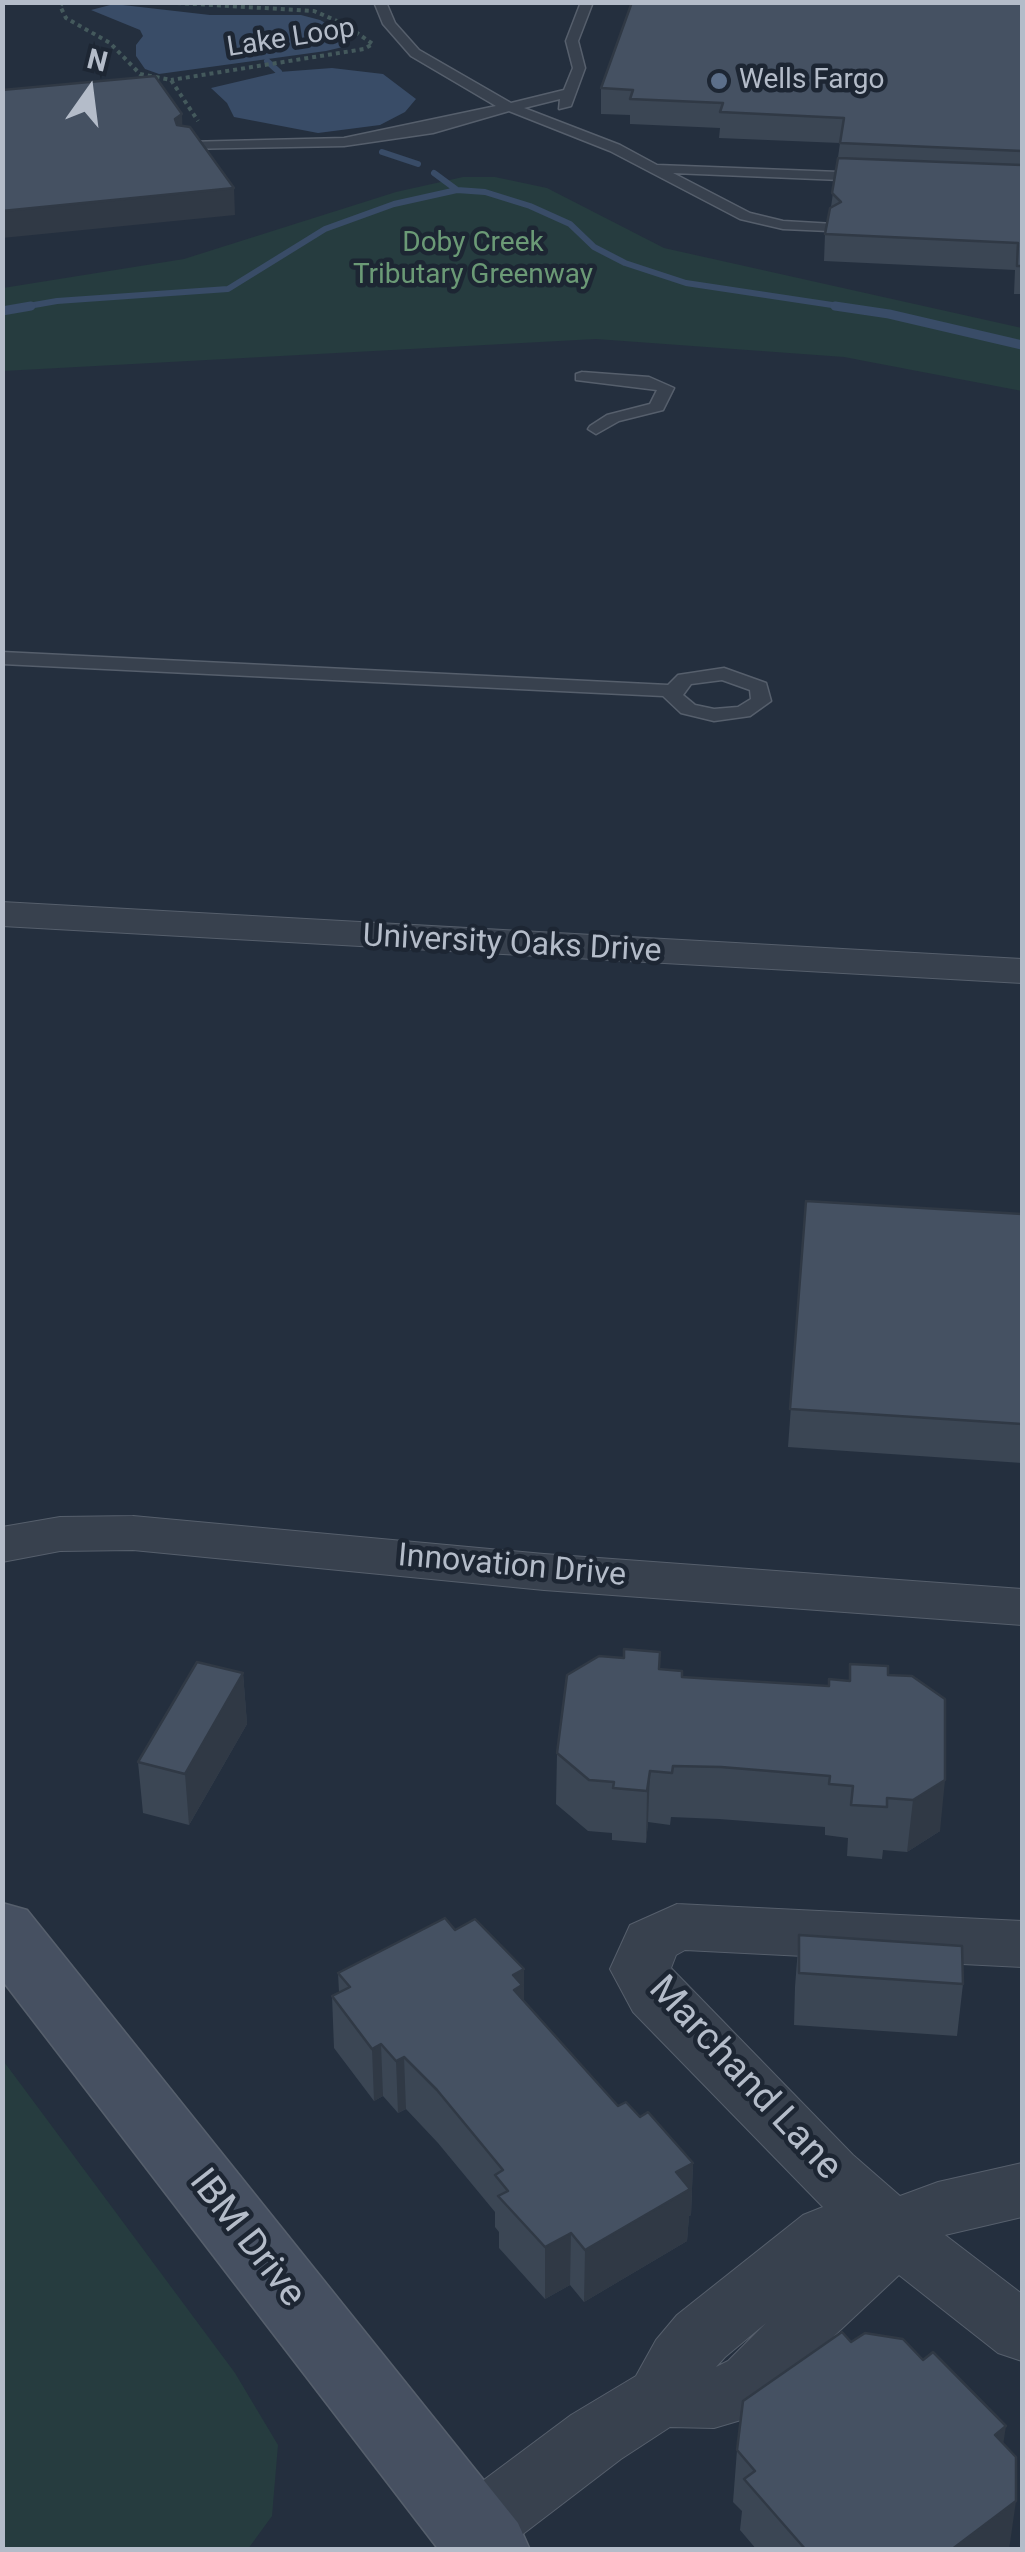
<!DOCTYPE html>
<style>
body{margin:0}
#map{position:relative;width:1025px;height:2552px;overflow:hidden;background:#242f3e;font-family:Roboto,sans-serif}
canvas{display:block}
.frame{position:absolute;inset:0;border:5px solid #b4bcc9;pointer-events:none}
.north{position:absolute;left:40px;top:40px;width:100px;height:100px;-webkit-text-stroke:8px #1d2633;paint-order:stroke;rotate:14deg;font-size:28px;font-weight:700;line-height:40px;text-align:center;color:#b4bcc9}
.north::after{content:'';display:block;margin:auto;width:35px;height:45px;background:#b4bcc9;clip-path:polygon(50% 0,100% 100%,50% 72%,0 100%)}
</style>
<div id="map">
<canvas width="1025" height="2552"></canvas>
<div class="frame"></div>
<div class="north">N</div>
</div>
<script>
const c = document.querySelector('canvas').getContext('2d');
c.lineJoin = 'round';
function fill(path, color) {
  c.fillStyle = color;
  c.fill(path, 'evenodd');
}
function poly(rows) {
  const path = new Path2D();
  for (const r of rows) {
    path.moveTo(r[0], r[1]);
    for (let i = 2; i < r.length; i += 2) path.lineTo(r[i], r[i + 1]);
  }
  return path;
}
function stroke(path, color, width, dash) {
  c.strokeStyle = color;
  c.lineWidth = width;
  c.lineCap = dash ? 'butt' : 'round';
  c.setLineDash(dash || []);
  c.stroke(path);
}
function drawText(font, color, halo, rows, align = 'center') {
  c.font = font + ' Roboto,sans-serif';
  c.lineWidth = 9;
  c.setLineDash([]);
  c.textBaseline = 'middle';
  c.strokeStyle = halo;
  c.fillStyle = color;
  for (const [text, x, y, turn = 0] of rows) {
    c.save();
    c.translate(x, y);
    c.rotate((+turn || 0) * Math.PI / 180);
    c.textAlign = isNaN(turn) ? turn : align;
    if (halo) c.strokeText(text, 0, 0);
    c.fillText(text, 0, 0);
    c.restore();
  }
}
const green = poly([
 [463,177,495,177,547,188,664,248,1022,328,1022,391,844,357,596,339,3,371,3,288,184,259,396,192],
 [2,2059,235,2373,278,2445,272,2516,248,2549,3,2549]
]);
const water = poly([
 [114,4,210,15,301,15,320,20,353,38,343,47,326,51,159,74,145,69,136,56,136,45,143,36,140,30,91,10],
 [332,68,383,74,416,99,405,112,380,125,318,133,234,117,227,103,211,88,279,72]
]);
const streamFar1 = poly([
 [267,61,279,72],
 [382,152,418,164],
 [434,173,457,190],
 [17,308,57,301,228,289,325,229,394,204,457,190,485,192,530,206,570,224,594,247,625,263,686,283,852,308]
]);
const stream = poly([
 [835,306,889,314,1022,345],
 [2,311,31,306]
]);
const path = poly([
 [63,2,60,6,66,18,110,43,140,74,171,80,198,121],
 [161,2,314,11,344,24,373,44,364,49,171,80]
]);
const lane = poly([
 [374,2,386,2,395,23,419,50,511,103,564,90,573,68,566,41,581,2,593,2,578,41,585,68,571,106,559,109,560,99,524,108,620,145,657,165,865,173,872,177,865,181,673,173,750,213,783,221,834,224,836,227,829,231,783,229,740,219,610,151,509,111,433,133,344,146,182,149,180,146,187,142,344,138,496,106,411,56,383,24,374,2],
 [582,372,649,377,674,388,663,410,619,421,596,434,588,429,590,426,607,415,650,404,657,390,576,380,576,374,582,372],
 [2,652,668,685,678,675,724,668,766,683,771,701,750,716,714,721,681,713,663,696,2,664,2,652],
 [722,680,750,690,751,699,738,707,714,709,695,705,683,695,691,684,722,680]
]);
const street = poly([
 [2,902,1022,959,1022,983,2,926,2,902],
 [133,1516,544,1554,1022,1589,1022,1625,544,1590,133,1550,60,1551,2,1562,2,1527,60,1517,133,1516],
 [677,1904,1022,1921,1022,1967,685,1950,676,1955,671,1968,853,2155,900,2196,938,2182,1022,2163,1022,2217,945,2235,1022,2294,1022,2361,998,2353,899,2275,835,2335,806,2375,758,2415,714,2428,670,2427,621,2459,502,2550,448,2550,438,2529,449,2506,571,2415,636,2376,656,2340,677,2315,803,2215,823,2207,633,2012,610,1969,630,1925,677,1904],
 [766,2323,728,2361,716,2367,725,2357,766,2323]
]);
const secondary = poly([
 [2,1903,27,1910,518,2523,530,2550,439,2550,2,1980,2,1903]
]);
const wall = poly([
 [1022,2,1022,294,1014,294,1015,270,824,261,825,234,831,207,840,143,719,138,720,128,630,124,630,115,601,114,601,88],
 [806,1201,1022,1214,1022,1463,788,1447],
 [624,1658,682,1677,829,1686,849,1681,888,1675,940,1831,907,1852,883,1850,882,1859,847,1856,848,1838,825,1835,825,1827,719,1819,671,1817,670,1825,648,1822,646,1843,612,1840,612,1833,588,1831,556,1804,557,1753],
 [243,1673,247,1724,189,1825,143,1813,138,1762],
 [455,1930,524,1969,524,2001,618,2106,640,2117,693,2163,691,2215,689,2216,687,2241,584,2302,570,2285,545,2299,499,2248,499,2232,495,2227,495,2212,438,2143,406,2109,398,2113,383,2096,374,2101,334,2048,332,1996,339,1992,338,1973],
 [799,1935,963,1984,957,2036,794,2025,795,1987],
 [851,2342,923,2360,1004,2444,1009,2550,757,2550,740,2530,742,2511,733,2502,737,2450]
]);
const shadedWall = poly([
 [182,114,183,140,175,119],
 [234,188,235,215,2,238,2,211],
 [243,1673,247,1724,189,1825,185,1774],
 [650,1771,648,1822,646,1843,647,1791],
 [945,1780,940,1831,907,1852,913,1800],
 [524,1969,524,2021,514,2042,513,1975],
 [381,2044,383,2096,374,2101,372,2049],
 [404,2057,406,2109,398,2113,396,2061],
 [693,2163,691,2215,689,2216,687,2241,584,2302,585,2250,676,2172],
 [571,2233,570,2285,545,2299,545,2247],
 [1006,2426,998,2478,995,2435],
 [1016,2501,1009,2550,951,2550]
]);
const building = poly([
 [632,2,1022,2,1022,151,840,143,844,118,720,112,723,103,630,99,633,90,601,88,632,2],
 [155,76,182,114,175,119,177,125,190,127,234,188,2,211,2,90,155,76],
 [838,158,1022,165,1022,266,1017,266,1018,243,825,234,830,208,841,202,832,193,838,158],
 [806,1201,1022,1214,1022,1424,790,1409,806,1201],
 [624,1649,660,1652,659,1669,682,1671,682,1677,829,1686,829,1679,850,1681,850,1664,888,1666,888,1675,912,1676,945,1699,945,1780,913,1800,887,1798,887,1807,851,1805,853,1786,829,1784,830,1776,721,1767,673,1766,672,1773,650,1771,647,1791,613,1788,614,1782,589,1780,557,1753,567,1675,599,1656,624,1658,624,1649],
 [197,1662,243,1673,185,1774,138,1762,197,1662],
 [445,1918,455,1930,475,1919,524,1969,513,1975,522,1985,514,1990,618,2106,626,2102,640,2117,648,2112,693,2163,676,2172,690,2189,585,2250,571,2233,545,2247,498,2196,508,2191,495,2175,503,2170,437,2090,404,2057,396,2061,381,2044,372,2049,332,1996,350,1987,338,1973,445,1918],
 [799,1935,962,1946,963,1984,799,1973,799,1935],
 [842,2332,851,2342,865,2333,903,2339,923,2360,933,2352,1006,2426,995,2435,1016,2457,1016,2501,951,2550,806,2550,744,2479,755,2471,737,2450,743,2401,842,2332]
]);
const markers = [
 [719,81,10,"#5c6f8a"]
];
const farStreetnames = [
 ["Lake Loop",291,39,-9]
];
const farPoinames = [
 ["Wells Fargo",739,81]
];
const farParknames = [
 ["Doby Creek",473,244],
 ["Tributary Greenway",473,276]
];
const streetNames = [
 ["University Oaks Drive",512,945,3],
 ["Innovation Drive",512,1567,5]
];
const nearStreetnames = [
 ["Marchand Lane",744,2079,47],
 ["IBM Drive",246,2239,52]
];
fill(green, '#263c3f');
fill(water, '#394c67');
stroke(streamFar1, '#394c67', 6);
stroke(stream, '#394c67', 9);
stroke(lane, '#565f6c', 3);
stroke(street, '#565f6c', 2);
stroke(secondary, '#565f6c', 3);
stroke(path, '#44595c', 4, [4, 4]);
fill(lane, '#38414e');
fill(street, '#38414e');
fill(secondary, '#465061');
fill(wall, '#3b4654');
fill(shadedWall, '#303945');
fill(building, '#455162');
stroke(building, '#303945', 2.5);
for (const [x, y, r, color] of markers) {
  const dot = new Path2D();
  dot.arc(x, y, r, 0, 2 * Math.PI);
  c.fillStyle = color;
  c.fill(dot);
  stroke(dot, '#1d2633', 4);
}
drawText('28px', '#b4bcc9', '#1d2633', farStreetnames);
drawText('28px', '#b4bcc9', '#1d2633', farPoinames, 'left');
drawText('28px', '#6b9a76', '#1d2633', farParknames);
drawText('32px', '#b4bcc9', '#1d2633', streetNames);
drawText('38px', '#b4bcc9', '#1d2633', nearStreetnames);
</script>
